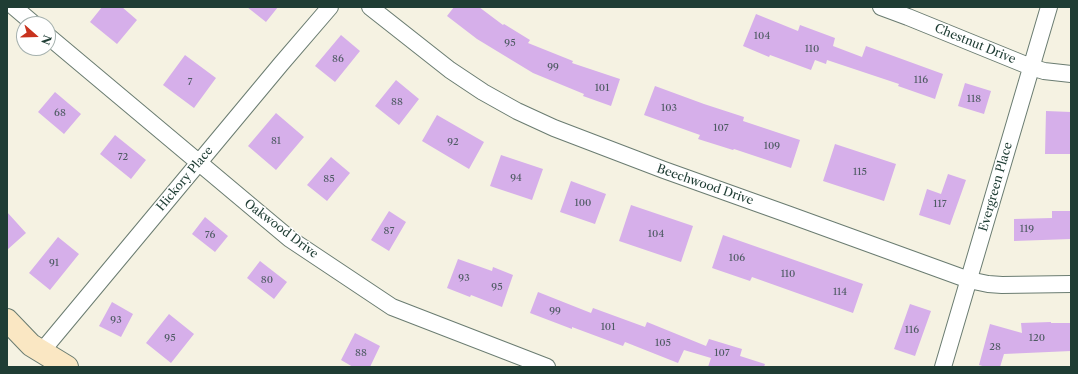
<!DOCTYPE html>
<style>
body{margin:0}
#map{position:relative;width:1078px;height:374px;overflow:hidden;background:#f5f2e2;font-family:"Libre Caslon Text",serif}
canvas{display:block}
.frame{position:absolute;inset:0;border:8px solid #1f3d34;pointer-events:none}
.north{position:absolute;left:16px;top:16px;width:40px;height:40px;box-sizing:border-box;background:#fff;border:1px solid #a5b1ae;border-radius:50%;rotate:110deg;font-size:11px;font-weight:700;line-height:16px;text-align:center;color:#1f3d34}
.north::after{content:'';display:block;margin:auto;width:14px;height:18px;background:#c8321e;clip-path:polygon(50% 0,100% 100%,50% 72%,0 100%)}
</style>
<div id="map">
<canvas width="1078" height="374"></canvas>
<div class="frame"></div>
<div class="north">N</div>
</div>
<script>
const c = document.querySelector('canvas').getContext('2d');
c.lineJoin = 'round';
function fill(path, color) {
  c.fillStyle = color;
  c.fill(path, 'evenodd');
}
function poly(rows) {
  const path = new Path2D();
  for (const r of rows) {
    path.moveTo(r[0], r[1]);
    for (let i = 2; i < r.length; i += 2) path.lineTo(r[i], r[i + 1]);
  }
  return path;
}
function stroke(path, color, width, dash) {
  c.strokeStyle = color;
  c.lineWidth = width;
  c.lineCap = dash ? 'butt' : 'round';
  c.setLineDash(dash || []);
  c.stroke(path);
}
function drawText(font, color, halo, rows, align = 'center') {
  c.font = font + ' "Libre Caslon Text",serif';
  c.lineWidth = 3;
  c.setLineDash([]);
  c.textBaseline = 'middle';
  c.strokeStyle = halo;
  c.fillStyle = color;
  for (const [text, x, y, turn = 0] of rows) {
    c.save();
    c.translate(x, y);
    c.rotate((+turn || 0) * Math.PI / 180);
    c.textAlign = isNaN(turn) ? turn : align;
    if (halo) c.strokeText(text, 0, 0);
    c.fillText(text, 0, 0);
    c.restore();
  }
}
const building = poly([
 [102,7,122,7,137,20,117,44,90,22],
 [247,7,278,7,266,22],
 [454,7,479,7,503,25,504,24,530,40,528,43,573,61,572,63,620,79,611,106,583,96,584,94,533,73,477,39,447,16],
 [756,14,798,31,800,25,835,38,833,46,862,57,866,46,943,74,935,99,898,86,899,84,827,60,826,64,815,60,811,70,770,55,769,57,743,46],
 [341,35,360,51,335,82,315,66],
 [185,55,216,78,194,108,163,85],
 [396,80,419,99,399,125,375,106],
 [965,83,991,91,984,114,958,106],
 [655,86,704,104,744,117,743,121,800,140,791,168,734,149,733,150,698,139,700,135,644,115],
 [55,92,81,114,64,134,38,112],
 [1046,111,1071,112,1071,154,1045,154],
 [276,113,304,137,276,170,248,146],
 [437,115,484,142,469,169,422,141],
 [115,135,146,160,131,179,100,154],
 [835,144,896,164,884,201,823,181],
 [501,155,543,169,532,200,490,186],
 [331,157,350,173,327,201,307,185],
 [948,174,966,180,950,225,919,215,927,189,941,194],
 [571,181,606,194,595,224,560,212],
 [631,205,693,226,681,262,619,241],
 [389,211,406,222,389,251,371,240],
 [1052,211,1071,211,1071,239,1014,241,1014,219,1052,218],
 [7,212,26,233,7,250],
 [205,217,228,236,215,252,192,234],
 [723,235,863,284,853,313,752,277,750,281,712,268],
 [58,237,79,254,50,290,29,273],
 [458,259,492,271,493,267,513,275,502,307,471,295,470,297,447,288],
 [260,261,287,282,274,299,247,278],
 [538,292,591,313,593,308,645,327,647,322,706,346,709,339,742,349,740,356,765,364,764,367,708,367,711,358,684,350,678,363,625,342,623,346,572,327,572,329,530,313],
 [112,302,133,314,121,337,99,326],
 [910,304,931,311,915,356,894,349],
 [169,314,194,334,171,363,146,343],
 [1051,322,1051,323,1071,323,1071,351,1004,354,1000,367,986,367,979,365,990,324,1022,333,1021,323],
 [355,333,380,346,370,367,353,367,341,360]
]);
const street = poly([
 [14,7,34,24],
 [370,7,450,70,483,92,517,111,554,128,664,170,790,215,969,280,988,284,1002,285,1071,284],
 [881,7,908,17,1031,67,1044,71,1071,74],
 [48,36,290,239,392,307,547,367],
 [42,351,281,64,330,7],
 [943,367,1049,7]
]);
const secondary = poly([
 [7,320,31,345,67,367]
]);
const numberNames = [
 ["104",762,36],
 ["95",510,43],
 ["110",812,49],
 ["86",338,59],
 ["99",553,67],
 ["116",921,80],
 ["7",190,82],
 ["101",602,88],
 ["118",974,99],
 ["88",397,102],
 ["103",669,108],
 ["68",60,113],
 ["107",721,128],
 ["81",276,141],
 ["92",453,142],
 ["109",772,146],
 ["72",123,157],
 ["115",860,172],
 ["94",516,178],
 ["85",329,179],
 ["100",583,203],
 ["117",940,204],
 ["119",1027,229],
 ["87",389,231],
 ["104",656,234],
 ["76",210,235],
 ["106",737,258],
 ["91",54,263],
 ["110",788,274],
 ["93",464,278],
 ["80",267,280],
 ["95",497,287],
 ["114",840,292],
 ["99",555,311],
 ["93",116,320],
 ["101",608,327],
 ["116",912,330],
 ["95",170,338],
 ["120",1037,338],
 ["105",663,343],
 ["28",995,347],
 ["88",361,353],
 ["107",722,353]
];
const streetNames = [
 ["Chestnut Drive",975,44,22],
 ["Hickory Place",185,179,-50],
 ["Beechwood Drive",705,185,19],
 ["Evergreen Place",996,187,-74],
 ["Oakwood Drive",281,229,37]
];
fill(building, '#d6afea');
stroke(street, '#6a7c71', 18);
stroke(secondary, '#6a7c71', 24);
stroke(street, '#fff', 16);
stroke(secondary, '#fae7c3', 22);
drawText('10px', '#4d5a62', null, numberNames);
drawText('12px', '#1f3d34', '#fff', streetNames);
</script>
